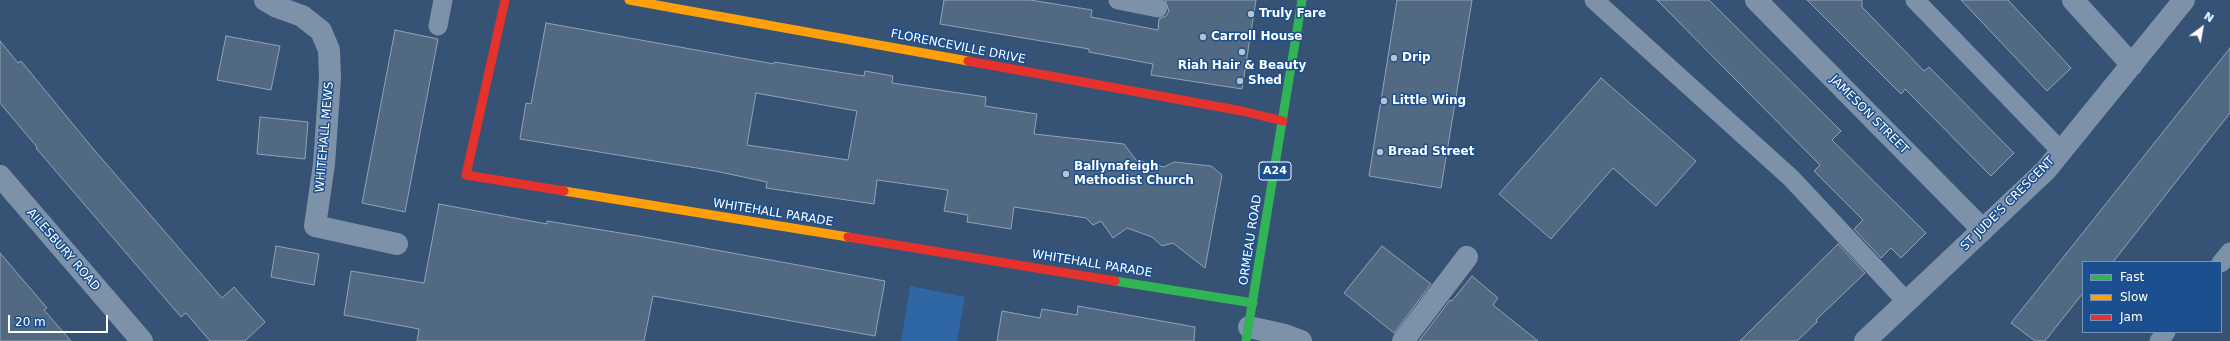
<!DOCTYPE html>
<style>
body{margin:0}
#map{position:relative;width:2230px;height:341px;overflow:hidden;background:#365274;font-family:"DejaVu Sans",sans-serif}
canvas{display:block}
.legend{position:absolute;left:2082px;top:261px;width:140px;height:72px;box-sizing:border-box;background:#1b4f8f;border:1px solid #7695bc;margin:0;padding:5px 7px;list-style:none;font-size:12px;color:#fff}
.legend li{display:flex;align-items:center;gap:8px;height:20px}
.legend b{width:20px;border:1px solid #7695bc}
.north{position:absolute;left:2182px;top:8px;width:40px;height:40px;-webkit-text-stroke:3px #1b4f8f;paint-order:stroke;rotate:32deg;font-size:11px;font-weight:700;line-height:16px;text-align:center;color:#fff}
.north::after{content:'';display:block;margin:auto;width:14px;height:18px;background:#fff;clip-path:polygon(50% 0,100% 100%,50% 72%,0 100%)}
.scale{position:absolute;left:8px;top:315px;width:100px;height:18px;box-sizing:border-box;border:2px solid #fff;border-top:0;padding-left:5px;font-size:12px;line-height:14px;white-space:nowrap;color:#fff;-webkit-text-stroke:3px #1b4f8f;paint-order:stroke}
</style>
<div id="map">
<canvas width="2230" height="341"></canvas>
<ul class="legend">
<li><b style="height:5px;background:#30b455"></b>Fast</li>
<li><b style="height:5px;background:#ff9f0a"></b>Slow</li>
<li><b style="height:5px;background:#e5322d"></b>Jam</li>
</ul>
<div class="north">N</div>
<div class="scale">20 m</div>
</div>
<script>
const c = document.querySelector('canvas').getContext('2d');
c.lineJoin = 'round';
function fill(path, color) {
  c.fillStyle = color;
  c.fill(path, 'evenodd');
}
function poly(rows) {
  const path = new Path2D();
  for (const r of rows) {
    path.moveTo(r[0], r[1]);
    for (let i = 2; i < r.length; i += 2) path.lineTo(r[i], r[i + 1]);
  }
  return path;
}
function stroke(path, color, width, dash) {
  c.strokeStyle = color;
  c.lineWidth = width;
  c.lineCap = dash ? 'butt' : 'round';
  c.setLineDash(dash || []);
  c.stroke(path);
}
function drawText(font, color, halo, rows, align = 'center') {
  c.font = font + ' "DejaVu Sans",sans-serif';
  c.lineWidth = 3;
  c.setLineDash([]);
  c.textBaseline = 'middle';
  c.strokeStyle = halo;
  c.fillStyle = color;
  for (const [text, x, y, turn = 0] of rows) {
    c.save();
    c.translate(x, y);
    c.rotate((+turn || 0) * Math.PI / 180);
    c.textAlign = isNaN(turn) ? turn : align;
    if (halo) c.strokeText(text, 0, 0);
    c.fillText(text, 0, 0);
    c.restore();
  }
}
const green = poly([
 [910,286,965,297,957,341,901,341]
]);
const building = poly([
 [944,0,1030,0,1092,10,1091,17,1158,30,1159,19,1166,16,1169,11,1165,0,1256,0,1242,89,1151,75,1153,64,1089,52,1089,49,940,24,944,0],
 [1397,0,1472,0,1441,188,1369,176,1397,0],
 [1657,0,1709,0,1841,131,1832,140,1926,233,1901,258,1891,248,1881,258,1854,229,1863,220,1814,171,1820,165,1657,0],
 [1807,0,1862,0,1862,7,1900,46,1924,71,1929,67,2014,153,1991,176,1905,89,1901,94,1807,0],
 [1961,0,2008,0,2071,68,2047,91,1961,0],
 [546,23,774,64,774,62,864,76,865,71,893,76,892,83,986,97,985,106,1037,114,1034,134,1124,144,1136,160,1164,167,1174,162,1211,166,1222,175,1205,268,1173,243,1162,246,1152,237,1127,228,1113,238,1101,221,1093,225,1086,218,1014,207,1011,229,967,222,968,215,944,211,948,190,877,180,874,204,766,188,767,182,715,171,520,139,526,103,531,104,546,23],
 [756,93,857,111,848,160,747,145,756,93],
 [395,30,438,39,405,212,362,203,395,30],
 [226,36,280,46,271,90,217,80,226,36],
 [0,41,18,63,21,61,90,145,222,298,234,287,265,322,245,341,210,341,186,313,181,317,36,148,37,147,0,103,0,41],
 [2230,48,2230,113,2113,262,2083,262,2083,293,2045,341,2035,341,2011,323,2230,48],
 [1601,78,1696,161,1656,206,1613,168,1551,239,1499,194,1601,78],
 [260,117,308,122,305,159,257,154,260,117],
 [439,204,547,224,547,221,645,237,885,281,875,336,653,296,644,341,417,341,419,329,344,315,351,271,424,283,439,204],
 [1838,244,1865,273,1816,320,1817,322,1797,341,1740,341,1838,244],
 [276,246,319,254,314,285,271,277,276,246],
 [1382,246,1431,284,1394,333,1344,293,1382,246],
 [0,253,47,308,44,310,71,341,0,341,0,253],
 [1472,276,1498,298,1493,305,1538,341,1419,341,1450,300,1452,301,1472,276],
 [1078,306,1195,327,1194,341,997,341,1002,311,1040,318,1042,309,1077,315,1078,306]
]);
const lane = poly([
 [1118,0,1158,8],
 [1594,0,1791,178,1907,302],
 [1915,0,2061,151],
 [438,26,443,0],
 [2221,263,2230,252],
 [2159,341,2166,332]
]);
const street = poly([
 [265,0,277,7,302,16,321,31,329,50,330,78,324,164,315,226,397,244],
 [1756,0,1983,230],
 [2073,0,2132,65],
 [0,176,142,341],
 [1249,327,1285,335,1301,341],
 [1403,341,1467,257],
 [1865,341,2046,170,2184,0]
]);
const fast = poly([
 [1115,281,1253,303],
 [1246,341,1302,0]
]);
const slow = poly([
 [629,0,968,61],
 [564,191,848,237]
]);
const jam = poly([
 [505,0,466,175,564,191],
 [968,61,1242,111,1283,121],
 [848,237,1115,281]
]);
const markers = [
 [1251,14,4,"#b9c2ce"],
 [1203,37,4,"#b9c2ce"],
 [1242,52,4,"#b9c2ce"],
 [1394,58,4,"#b9c2ce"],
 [1240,81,4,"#b9c2ce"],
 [1384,101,4,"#b9c2ce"],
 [1380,152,4,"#b9c2ce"],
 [1066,174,4,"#b9c2ce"]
];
const shields = [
 [1275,171,32]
];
const shieldNames = [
 ["A24",1275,171]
];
const poiNames = [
 ["Truly Fare",1259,14],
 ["Carroll House",1211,37],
 ["Drip",1402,58],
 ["Riah Hair & Beauty",1242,66,"center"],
 ["Shed",1248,81],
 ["Little Wing",1392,101],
 ["Bread Street",1388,152],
 ["Ballynafeigh",1074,167],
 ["Methodist Church",1074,181]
];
const streetNames = [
 ["FLORENCEVILLE DRIVE",958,47,11],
 ["JAMESON STREET",1869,115,45],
 ["WHITEHALL MEWS",325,137,-85],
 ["ST JUDE'S CRESCENT",2008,204,-45],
 ["WHITEHALL PARADE",773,213,9],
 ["ORMEAU ROAD",1251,240,-81],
 ["AILESBURY ROAD",63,250,49],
 ["WHITEHALL PARADE",1092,264,9]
];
fill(green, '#2f66a5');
fill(building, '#526984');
stroke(building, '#92a2b6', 1);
stroke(lane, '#7d92a8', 19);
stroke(street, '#7d92a8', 22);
stroke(fast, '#30b455', 9);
stroke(slow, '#ff9f0a', 9);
stroke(jam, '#e5322d', 9);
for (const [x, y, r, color] of markers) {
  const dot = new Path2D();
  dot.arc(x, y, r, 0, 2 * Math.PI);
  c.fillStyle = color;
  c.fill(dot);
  stroke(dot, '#1b4f8f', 1.5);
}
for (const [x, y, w] of shields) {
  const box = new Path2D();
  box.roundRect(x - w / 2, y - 9, w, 18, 3);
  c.fillStyle = '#1b4f8f';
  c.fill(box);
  stroke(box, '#fff', 1);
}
drawText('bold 11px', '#fff', null, shieldNames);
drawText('bold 12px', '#fff', '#1b4f8f', poiNames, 'left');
drawText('12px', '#fff', '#1b4f8f', streetNames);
</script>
